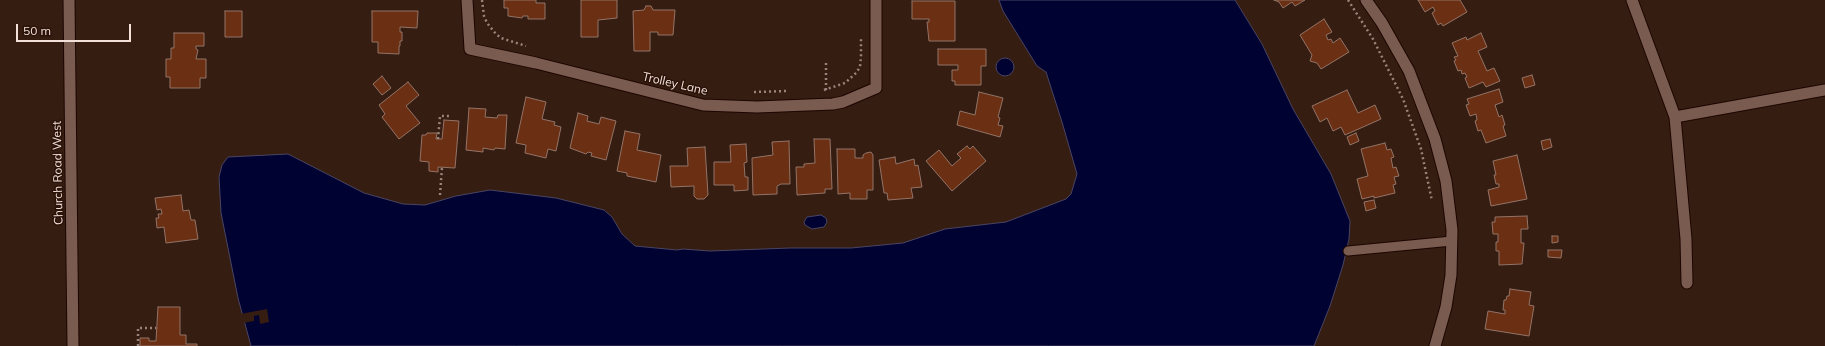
<!DOCTYPE html>
<style>
body{margin:0}
#map{position:relative;width:1825px;height:346px;overflow:hidden;background:#361d12;font-family:Mulish,sans-serif}
canvas{display:block}
.scale{position:absolute;left:16px;top:24px;width:115px;height:18px;box-sizing:border-box;border:2px solid #f2e0d9;border-top:0;padding-left:5px;font-size:12px;line-height:14px;white-space:nowrap;color:#f2e0d9;-webkit-text-stroke:3px #2b1309;paint-order:stroke}
</style>
<div id="map">
<canvas width="1825" height="346"></canvas>
<div class="scale">50 m</div>
</div>
<script>
const c = document.querySelector('canvas').getContext('2d');
c.lineJoin = 'round';
function fill(path, color) {
  c.fillStyle = color;
  c.fill(path, 'evenodd');
}
function poly(rows) {
  const path = new Path2D();
  for (const r of rows) {
    if (r.length === 3) {
      path.moveTo(r[0] + r[2], r[1]);
      path.arc(r[0], r[1], r[2], 0, 2 * Math.PI);
      continue;
    }
    path.moveTo(r[0], r[1]);
    for (let i = 2; i < r.length; i += 2) path.lineTo(r[i], r[i + 1]);
  }
  return path;
}
function stroke(path, color, width, dash) {
  c.strokeStyle = color;
  c.lineWidth = width;
  c.lineCap = dash ? 'butt' : 'round';
  c.setLineDash(dash || []);
  c.stroke(path);
}
function drawText(font, color, halo, rows, align = 'center') {
  c.font = font + ' Mulish,sans-serif';
  c.lineWidth = 3;
  c.setLineDash([]);
  c.textBaseline = 'middle';
  c.strokeStyle = halo;
  c.fillStyle = color;
  for (const [text, x, y, turn = 0] of rows) {
    c.save();
    c.translate(x, y);
    c.rotate((+turn || 0) * Math.PI / 180);
    c.textAlign = isNaN(turn) ? turn : align;
    if (halo) c.strokeText(text, 0, 0);
    c.fillText(text, 0, 0);
    c.restore();
  }
}
const water = poly([
 [999,0,1235,0,1262,44,1293,109,1331,174,1350,221,1349,239,1343,265,1330,306,1314,346,251,346,238,298,221,213,219,177,222,165,228,157,288,154,364,193,403,204,425,205,456,196,490,190,556,198,604,210,612,217,622,234,635,246,677,250,683,249,710,251,790,248,851,248,903,243,945,229,1006,222,1066,199,1071,194,1077,174,1062,122,1046,72,1037,66,1003,11,999,0],
 [1005,67,9],
 [821,215,826,218,827,222,824,227,812,229,805,225,804,222,807,217,821,215]
]);
const pier = poly([
 [267,309,269,322,260,324,259,315,254,316,254,321,243,323,240,314]
]);
const building = poly([
 [504,0,536,0,536,3,545,3,545,19,528,19,528,16,523,16,522,18,508,16,508,8,504,8,504,0],
 [581,0,617,0,617,18,598,20,598,37,581,37,581,0],
 [1274,0,1305,0,1295,6,1292,2,1283,8,1279,2,1274,0],
 [1418,0,1460,0,1467,12,1443,26,1441,23,1438,25,1432,13,1435,11,1433,7,1425,12,1418,0],
 [912,1,955,1,955,41,929,41,927,22,929,22,929,19,912,19,912,1],
 [646,6,651,6,653,10,675,10,673,35,658,35,658,32,650,32,650,51,634,51,633,11,644,10,646,6],
 [225,11,242,11,242,37,225,37,225,11],
 [372,11,418,11,417,28,400,27,400,32,402,32,402,41,400,41,400,46,399,46,399,54,378,53,378,42,372,42,372,11],
 [1324,19,1332,32,1326,35,1328,40,1331,39,1333,43,1340,38,1349,52,1321,69,1317,63,1310,61,1312,55,1300,35,1324,19],
 [174,33,204,33,204,46,196,46,196,49,198,50,196,59,206,59,206,78,200,78,200,88,170,88,170,77,166,77,166,59,171,59,171,48,174,48,174,33],
 [1481,33,1487,47,1478,51,1487,71,1494,68,1500,81,1486,87,1483,82,1469,88,1465,78,1467,77,1465,73,1462,74,1461,70,1458,71,1454,61,1456,60,1454,57,1458,56,1452,43,1466,37,1467,40,1481,33],
 [938,49,986,49,986,66,981,66,981,85,955,85,955,81,952,81,952,70,958,70,958,65,938,65,938,49],
 [1532,75,1535,85,1525,88,1522,78,1532,75],
 [382,76,391,88,382,95,373,84,382,76],
 [408,82,419,95,406,106,420,123,399,139,382,117,385,114,379,105,408,82],
 [1499,89,1503,102,1495,105,1499,117,1502,115,1505,125,1503,126,1506,136,1486,143,1481,130,1478,131,1475,121,1477,120,1476,114,1470,116,1466,105,1469,104,1467,99,1499,89],
 [1347,90,1358,113,1375,105,1381,119,1345,135,1341,127,1333,131,1327,118,1320,122,1312,106,1347,90],
 [979,92,1003,98,998,117,1000,118,998,125,1003,126,1000,137,957,125,960,111,975,115,979,92],
 [526,97,546,102,542,119,555,122,554,125,561,127,556,151,548,149,546,158,525,153,526,145,516,143,526,97],
 [469,108,486,109,485,117,497,118,498,115,507,115,505,149,495,148,494,150,483,148,483,152,466,150,469,108],
 [578,113,588,116,587,121,599,124,601,117,616,121,606,160,591,156,592,153,588,152,586,154,570,148,578,113],
 [444,120,459,121,455,168,438,167,438,172,429,171,429,162,420,161,422,135,426,135,427,133,437,133,436,139,442,139,444,120],
 [625,131,640,134,637,150,661,155,656,182,627,176,627,173,617,171,625,131],
 [1356,133,1359,141,1350,145,1347,137,1356,133],
 [814,139,830,139,832,189,825,189,825,193,797,195,796,167,804,167,804,164,815,163,814,139],
 [1550,139,1552,147,1543,150,1541,141,1550,139],
 [789,141,790,184,781,184,777,186,777,194,753,195,752,158,773,155,772,142,789,141],
 [1385,143,1387,150,1391,149,1394,157,1391,158,1393,168,1396,167,1399,176,1394,177,1396,184,1393,185,1395,193,1374,198,1374,196,1362,199,1357,179,1368,176,1361,149,1385,143],
 [746,144,747,162,744,163,745,177,748,177,748,190,734,191,734,185,714,185,714,162,731,162,730,145,746,144],
 [967,146,970,149,973,146,986,161,952,191,926,161,939,150,952,166,961,158,957,154,967,146],
 [705,147,708,195,704,199,697,199,694,196,694,186,671,187,670,166,688,166,687,148,705,147],
 [837,149,855,149,855,158,863,158,863,155,866,153,871,152,873,155,873,190,867,190,867,199,850,199,850,193,838,194,837,149],
 [1517,155,1527,199,1491,206,1488,190,1499,187,1499,184,1496,184,1494,175,1496,175,1493,161,1517,155],
 [895,157,896,164,914,159,915,166,918,165,922,187,911,188,913,198,888,200,887,193,884,193,879,160,895,157],
 [181,195,183,211,189,210,191,220,195,220,198,239,166,243,164,227,157,228,156,218,159,218,158,214,162,214,161,209,157,210,155,198,181,195],
 [1374,200,1376,208,1366,211,1364,202,1374,200],
 [1527,216,1528,229,1521,229,1521,243,1524,243,1522,264,1499,265,1499,251,1496,251,1496,242,1498,242,1498,234,1493,234,1492,222,1495,222,1495,217,1527,216],
 [1552,236,1558,236,1558,242,1552,243,1552,236],
 [1548,250,1562,250,1561,258,1548,257,1548,250],
 [1510,289,1531,292,1529,305,1534,306,1529,336,1485,329,1488,311,1505,314,1505,310,1503,310,1504,300,1506,300,1507,296,1509,296,1510,289],
 [158,307,180,307,180,335,186,335,186,344,197,344,197,346,140,346,140,338,149,338,149,341,156,341,158,307]
]);
const path = poly([
 [482,0,484,16,487,23,496,34,501,38,526,46],
 [1348,0,1373,39,1403,99,1421,149,1432,201],
 [826,63,826,90],
 [824,90,845,83,856,73,860,67,861,57,861,37],
 [754,92,787,91],
 [438,139,440,116,451,116],
 [440,195,442,167],
 [138,346,138,328,156,328]
]);
const service = poly([
 [1348,251,1452,241]
]);
const minor = poly([
 [467,0,470,49,536,63,703,105,757,107,833,104,843,102,876,88,876,0],
 [1366,0,1382,23,1409,71,1435,139,1446,181,1452,230,1451,275,1446,307,1435,346],
 [1632,0,1675,117,1686,239,1687,283],
 [1675,117,1825,90]
]);
const tertiary = poly([
 [69,0,73,346]
]);
const streetNames = [
 ["Trolley Lane",675,84,13],
 ["Church Road West",58,173,-91]
];
fill(water, '#000231');
stroke(water, '#494563', 1);
fill(pier, '#361d12');
fill(building, '#6b2f13');
stroke(building, '#937467', 1);
stroke(service, '#1c0601', 11);
stroke(minor, '#1c0601', 13);
stroke(tertiary, '#1c0601', 13);
stroke(path, '#99847b', 2.5, [2, 3]);
stroke(service, '#795b4f', 9);
stroke(minor, '#795b4f', 11);
stroke(tertiary, '#795b4f', 11);
drawText('12px', '#f2e0d9', '#2b1309', streetNames);
</script>
